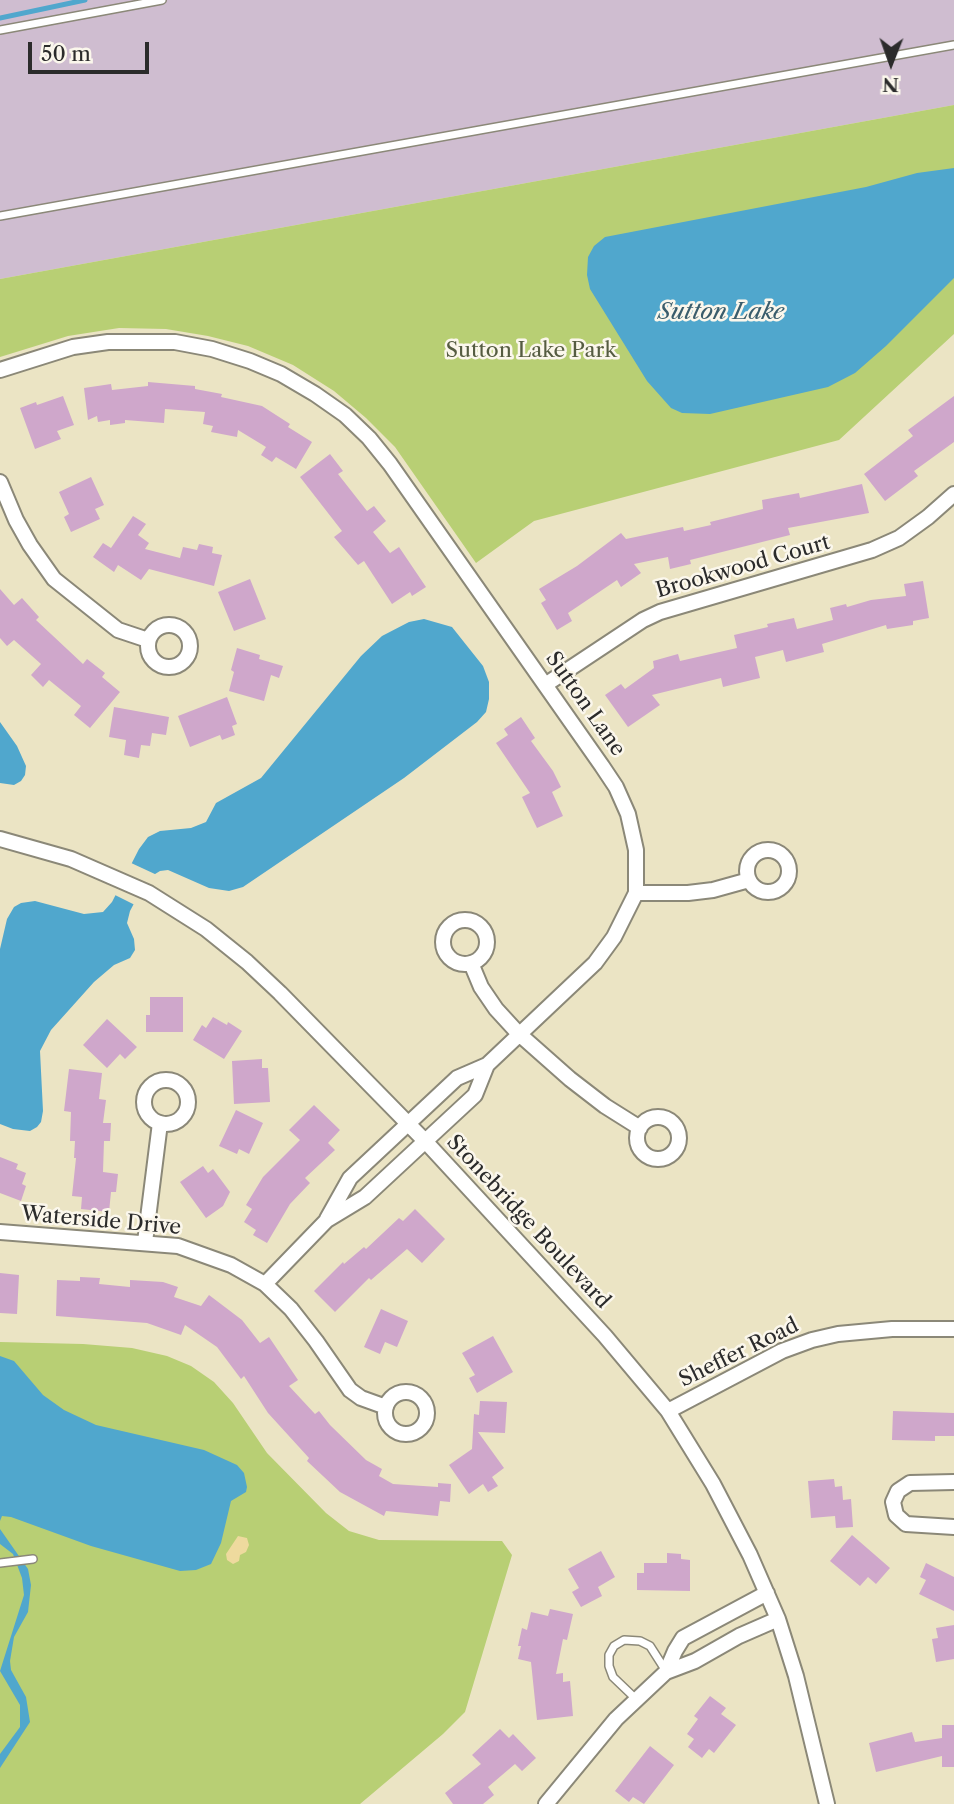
<!DOCTYPE html>
<style>
body{margin:0}
#map{position:relative;width:954px;height:1804px;overflow:hidden;background:#ebe4c4;font-family:"Libre Caslon Text",serif}
canvas{display:block}
.north{position:absolute;left:856px;top:28px;width:70px;height:70px;-webkit-text-stroke:5px #fbf7ec;paint-order:stroke;rotate:181deg;font-size:19px;font-weight:700;line-height:28px;text-align:center;color:#2b2b2b}
.north::after{content:'';display:block;margin:auto;width:24px;height:32px;background:#2b2b2b;clip-path:polygon(50% 0,100% 100%,50% 72%,0 100%)}
.scale{position:absolute;left:28px;top:42px;width:121px;height:32px;box-sizing:border-box;border:4px solid #2b2b2b;border-top:0;padding-left:9px;font-size:21px;line-height:24px;white-space:nowrap;color:#2b2b2b;-webkit-text-stroke:5px #fbf7ec;paint-order:stroke}
</style>
<div id="map">
<canvas width="954" height="1804"></canvas>
<div class="north">N</div>
<div class="scale">50 m</div>
</div>
<script>
const c = document.querySelector('canvas').getContext('2d');
c.lineJoin = 'round';
function fill(path, color) {
  c.fillStyle = color;
  c.fill(path, 'evenodd');
}
function poly(rows) {
  const path = new Path2D();
  for (const r of rows) {
    if (r.length === 3) {
      path.moveTo(r[0] + r[2], r[1]);
      path.arc(r[0], r[1], r[2], 0, 2 * Math.PI);
      continue;
    }
    path.moveTo(r[0], r[1]);
    for (let i = 2; i < r.length; i += 2) path.lineTo(r[i], r[i + 1]);
  }
  return path;
}
function stroke(path, color, width, dash) {
  c.strokeStyle = color;
  c.lineWidth = width;
  c.lineCap = dash ? 'butt' : 'round';
  c.setLineDash(dash || []);
  c.stroke(path);
}
function drawText(font, color, halo, rows, align = 'center') {
  c.font = font + ' "Libre Caslon Text",serif';
  c.lineWidth = 5;
  c.setLineDash([]);
  c.textBaseline = 'middle';
  c.strokeStyle = halo;
  c.fillStyle = color;
  for (const [text, x, y, turn = 0] of rows) {
    c.save();
    c.translate(x, y);
    c.rotate((+turn || 0) * Math.PI / 180);
    c.textAlign = isNaN(turn) ? turn : align;
    if (halo) c.strokeText(text, 0, 0);
    c.fillText(text, 0, 0);
    c.restore();
  }
}
const industrial = poly([
 [0,0,954,0,954,105,0,279]
]);
const green = poly([
 [954,105,954,334,839,440,534,521,476,563,395,447,366,418,334,391,293,365,248,346,208,336,166,329,119,328,68,336,0,357,0,279],
 [0,1342,83,1344,132,1348,167,1356,191,1366,214,1382,233,1403,267,1453,326,1513,349,1531,379,1540,502,1541,512,1555,465,1712,443,1734,360,1804,0,1804]
]);
const sand = poly([
 [238,1536,247,1538,249,1545,246,1552,240,1555,239,1561,233,1564,227,1560,226,1554]
]);
const water = poly([
 [954,168,954,278,886,346,855,373,828,387,710,414,682,413,671,408,647,381,590,289,587,275,588,257,594,246,605,237,866,187,917,173],
 [424,619,452,627,483,666,489,682,489,699,486,712,477,722,404,778,243,887,229,891,209,888,168,870,160,871,147,879,130,911,127,923,134,939,135,950,130,958,114,965,94,982,51,1030,40,1051,43,1111,41,1122,37,1127,30,1131,13,1129,0,1124,0,949,7,919,14,907,21,903,35,901,84,914,103,912,112,902,139,849,148,837,160,831,191,828,206,822,216,803,261,778,361,656,382,636,409,622],
 [0,722,17,746,26,766,25,775,21,781,14,785,0,783],
 [0,1356,14,1361,43,1395,64,1410,96,1425,204,1450,237,1465,244,1473,247,1487,246,1492,231,1501,221,1543,211,1564,196,1570,180,1571,91,1546,11,1517,2,1516,0,1521],
 [0,1529,28,1569,31,1585,28,1612,14,1637,10,1661,11,1670,26,1697,30,1722,0,1768,0,1754,20,1727,20,1705,0,1671,24,1595,22,1578,13,1554,0,1544]
]);
const pier = poly([
 [129,862,157,875,150,882,137,906,113,894]
]);
const stream = poly([
 [0,18,85,0]
]);
const building = poly([
 [148,382,195,386,195,389,222,394,221,397,262,406,290,424,288,427,312,442,296,469,276,457,272,462,261,455,266,447,238,430,237,437,211,432,213,426,203,424,205,412,165,409,164,423,125,420,125,423,110,425,110,420,98,422,97,416,88,420,84,388,111,384,112,390,148,386],
 [63,396,74,425,57,431,61,439,35,449,20,408,36,402,37,405],
 [954,396,954,442,914,471,918,476,885,501,864,474,913,436,908,430],
 [330,454,343,471,338,474,367,511,374,506,386,521,373,532,390,553,399,547,426,587,412,596,410,592,392,604,364,561,358,565,334,537,342,531,300,477],
 [91,477,104,505,95,509,100,519,71,532,64,517,69,514,59,492],
 [862,484,869,513,788,528,790,535,690,560,691,564,670,569,668,557,634,564,641,573,621,587,617,580,568,613,572,621,557,630,541,603,546,600,539,589,577,566,621,533,626,539,683,527,684,531,711,525,710,522,763,509,762,500,799,493,800,498],
 [133,516,146,524,138,535,149,543,145,549,180,558,183,547,197,550,199,544,213,547,212,553,222,555,214,586,149,569,141,580,118,565,114,572,93,557,103,543,111,548],
 [250,579,266,619,234,631,218,592],
 [923,581,929,618,913,621,913,625,887,629,886,625,822,644,824,652,786,662,783,650,755,657,760,678,723,687,721,678,652,695,660,705,628,727,605,695,621,684,625,689,654,668,653,661,678,654,680,661,737,648,734,635,768,627,767,624,794,618,797,629,833,620,830,608,846,604,847,607,871,600,906,596,904,584],
 [0,589,14,605,22,598,39,617,36,620,83,664,87,659,105,673,102,677,120,692,90,728,74,715,81,706,49,680,43,687,31,675,41,664,14,640,7,646,0,638],
 [237,648,260,655,259,659,283,666,279,678,271,675,264,701,229,691,234,672,231,670],
 [227,697,237,724,232,726,235,735,222,740,220,735,190,747,178,716],
 [114,707,169,717,166,735,152,733,150,746,141,745,139,758,124,755,126,740,109,737],
 [521,717,535,738,531,741,553,771,561,787,552,792,563,816,537,828,522,797,530,793,496,743,508,735,504,729],
 [150,997,183,997,183,1032,146,1032,146,1015,150,1015],
 [213,1017,227,1025,228,1022,242,1031,224,1059,193,1040,202,1025,206,1028],
 [107,1019,137,1047,125,1059,120,1054,107,1068,83,1045],
 [262,1059,262,1068,268,1068,270,1102,234,1104,232,1061],
 [69,1069,102,1073,99,1099,106,1100,103,1123,111,1123,110,1141,104,1141,103,1172,118,1174,116,1192,111,1192,109,1212,81,1209,82,1197,72,1196,76,1158,74,1158,75,1141,70,1141,71,1112,64,1111],
 [314,1105,340,1130,328,1143,335,1150,305,1178,310,1183,290,1204,267,1243,253,1235,256,1230,244,1222,252,1209,246,1205,263,1177,300,1140,289,1130],
 [236,1110,263,1123,249,1154,239,1149,237,1154,219,1146],
 [0,1157,18,1164,16,1169,26,1173,22,1184,26,1186,21,1201,0,1193],
 [203,1166,208,1173,213,1169,230,1192,223,1206,206,1218,180,1182],
 [415,1209,445,1239,422,1263,407,1249,371,1280,369,1278,335,1312,314,1291,343,1262,344,1264,364,1247,366,1249,399,1218,403,1221],
 [0,1273,19,1275,17,1314,0,1313],
 [80,1277,100,1278,99,1284,130,1287,130,1280,163,1282,178,1287,174,1297,201,1306,209,1295,242,1320,260,1343,269,1337,298,1380,289,1386,315,1414,319,1411,330,1425,366,1460,382,1469,379,1476,393,1484,438,1487,438,1483,451,1484,450,1502,440,1501,438,1516,386,1511,384,1516,340,1492,307,1461,309,1458,268,1413,244,1376,241,1379,217,1347,185,1325,181,1335,147,1323,56,1316,57,1280,80,1281],
 [381,1309,408,1321,397,1347,385,1342,380,1354,364,1347],
 [493,1336,513,1372,477,1393,469,1378,475,1375,462,1353],
 [480,1401,507,1402,505,1433,478,1432,504,1468,492,1477,498,1486,488,1492,483,1484,469,1494,449,1465,472,1449,474,1414,479,1415],
 [893,1411,954,1413,954,1436,935,1436,935,1441,892,1440],
 [834,1479,835,1487,842,1486,843,1500,851,1499,853,1527,836,1528,835,1516,811,1518,808,1481],
 [852,1535,890,1568,876,1584,868,1577,860,1586,830,1561],
 [601,1551,615,1577,598,1587,602,1596,581,1607,572,1592,579,1588,568,1569],
 [667,1553,681,1554,681,1559,690,1560,690,1591,637,1590,637,1573,644,1573,644,1563,667,1563],
 [926,1563,954,1577,954,1611,919,1594,926,1580,920,1577],
 [550,1609,573,1614,567,1640,563,1639,556,1674,563,1673,563,1682,570,1681,573,1716,537,1720,531,1662,518,1659,521,1646,518,1646,522,1628,527,1630,531,1612,548,1616],
 [954,1625,954,1659,936,1662,932,1639,938,1638,936,1628],
 [710,1696,726,1708,721,1714,736,1725,714,1753,709,1749,702,1758,688,1747,694,1739,687,1734,698,1719,694,1716],
 [942,1725,954,1725,954,1767,942,1767,942,1756,876,1772,869,1743,912,1732,915,1742,942,1738],
 [500,1729,509,1738,513,1734,536,1758,522,1771,515,1764,488,1787,494,1795,483,1804,453,1804,445,1793,481,1764,472,1755],
 [650,1746,674,1765,644,1804,633,1797,629,1802,615,1791]
]);
const service = poly([
 [0,30,162,0],
 [0,216,954,45],
 [0,1563,33,1559],
 [636,1699,613,1677,609,1666,609,1655,614,1646,624,1640,640,1641,650,1646,666,1671]
]);
const minor = poly([
 [0,370,73,347,108,342,175,342,212,349,250,361,281,374,315,394,345,415,369,438,390,464,602,766,616,787,628,814,636,850,636,893,614,937,595,963,487,1065,475,1095,365,1197,327,1220,265,1284],
 [0,482,16,520,30,545,54,579,118,630,148,640],
 [169,646,21],
 [545,685,643,620,660,612,872,550,899,538,928,517,954,494],
 [0,839,71,859,149,893,206,929,247,962,280,993,426,1142,605,1336,668,1411,713,1484,750,1555,778,1619,796,1676,827,1804],
 [768,871,21],
 [636,893,688,893,713,890,749,880],
 [465,942,22],
 [471,963,481,987,496,1009,518,1033,570,1079,605,1106,640,1128],
 [166,1102,22],
 [658,1138,21],
 [327,1219,350,1178,457,1078,487,1065],
 [0,1232,178,1246,231,1265,265,1284,291,1309,316,1341,350,1390,361,1398,386,1407],
 [145,1242,160,1123],
 [406,1413,21],
 [668,1411,782,1351,812,1340,838,1334,892,1329,954,1329],
 [954,1482,910,1483,898,1491,893,1502,896,1515,906,1524,954,1527],
 [666,1672,675,1651,683,1638,767,1593],
 [546,1804,616,1719,666,1672,695,1661,739,1636,778,1619]
]);
const parkNames = [
 ["Sutton Lake Park",531,351]
];
const streetNames = [
 ["Brookwood Court",743,567,-16],
 ["Sutton Lane",585,704,55],
 ["Waterside Drive",101,1221,5],
 ["Stonebridge Boulevard",528,1222,47],
 ["Sheffer Road",739,1353,-26]
];
const waterNames = [
 ["Sutton Lake",721,312]
];
fill(industrial, '#cfbdd0');
fill(green, '#b8cf74');
fill(sand, '#eeda9e');
fill(water, '#50a7cd');
fill(pier, '#ebe4c4');
stroke(stream, '#50a7cd', 5);
fill(building, '#cfa7cb');
stroke(service, '#8b8878', 10);
stroke(minor, '#8b8878', 18);
stroke(service, '#fff', 7);
stroke(minor, '#fff', 14);
drawText('21px', '#555c41', '#fbf7ec', parkNames);
drawText('21px', '#2b2b2b', '#fbf7ec', streetNames);
drawText('italic 23px', '#3a5d6c', '#fbf7ec', waterNames);
</script>
